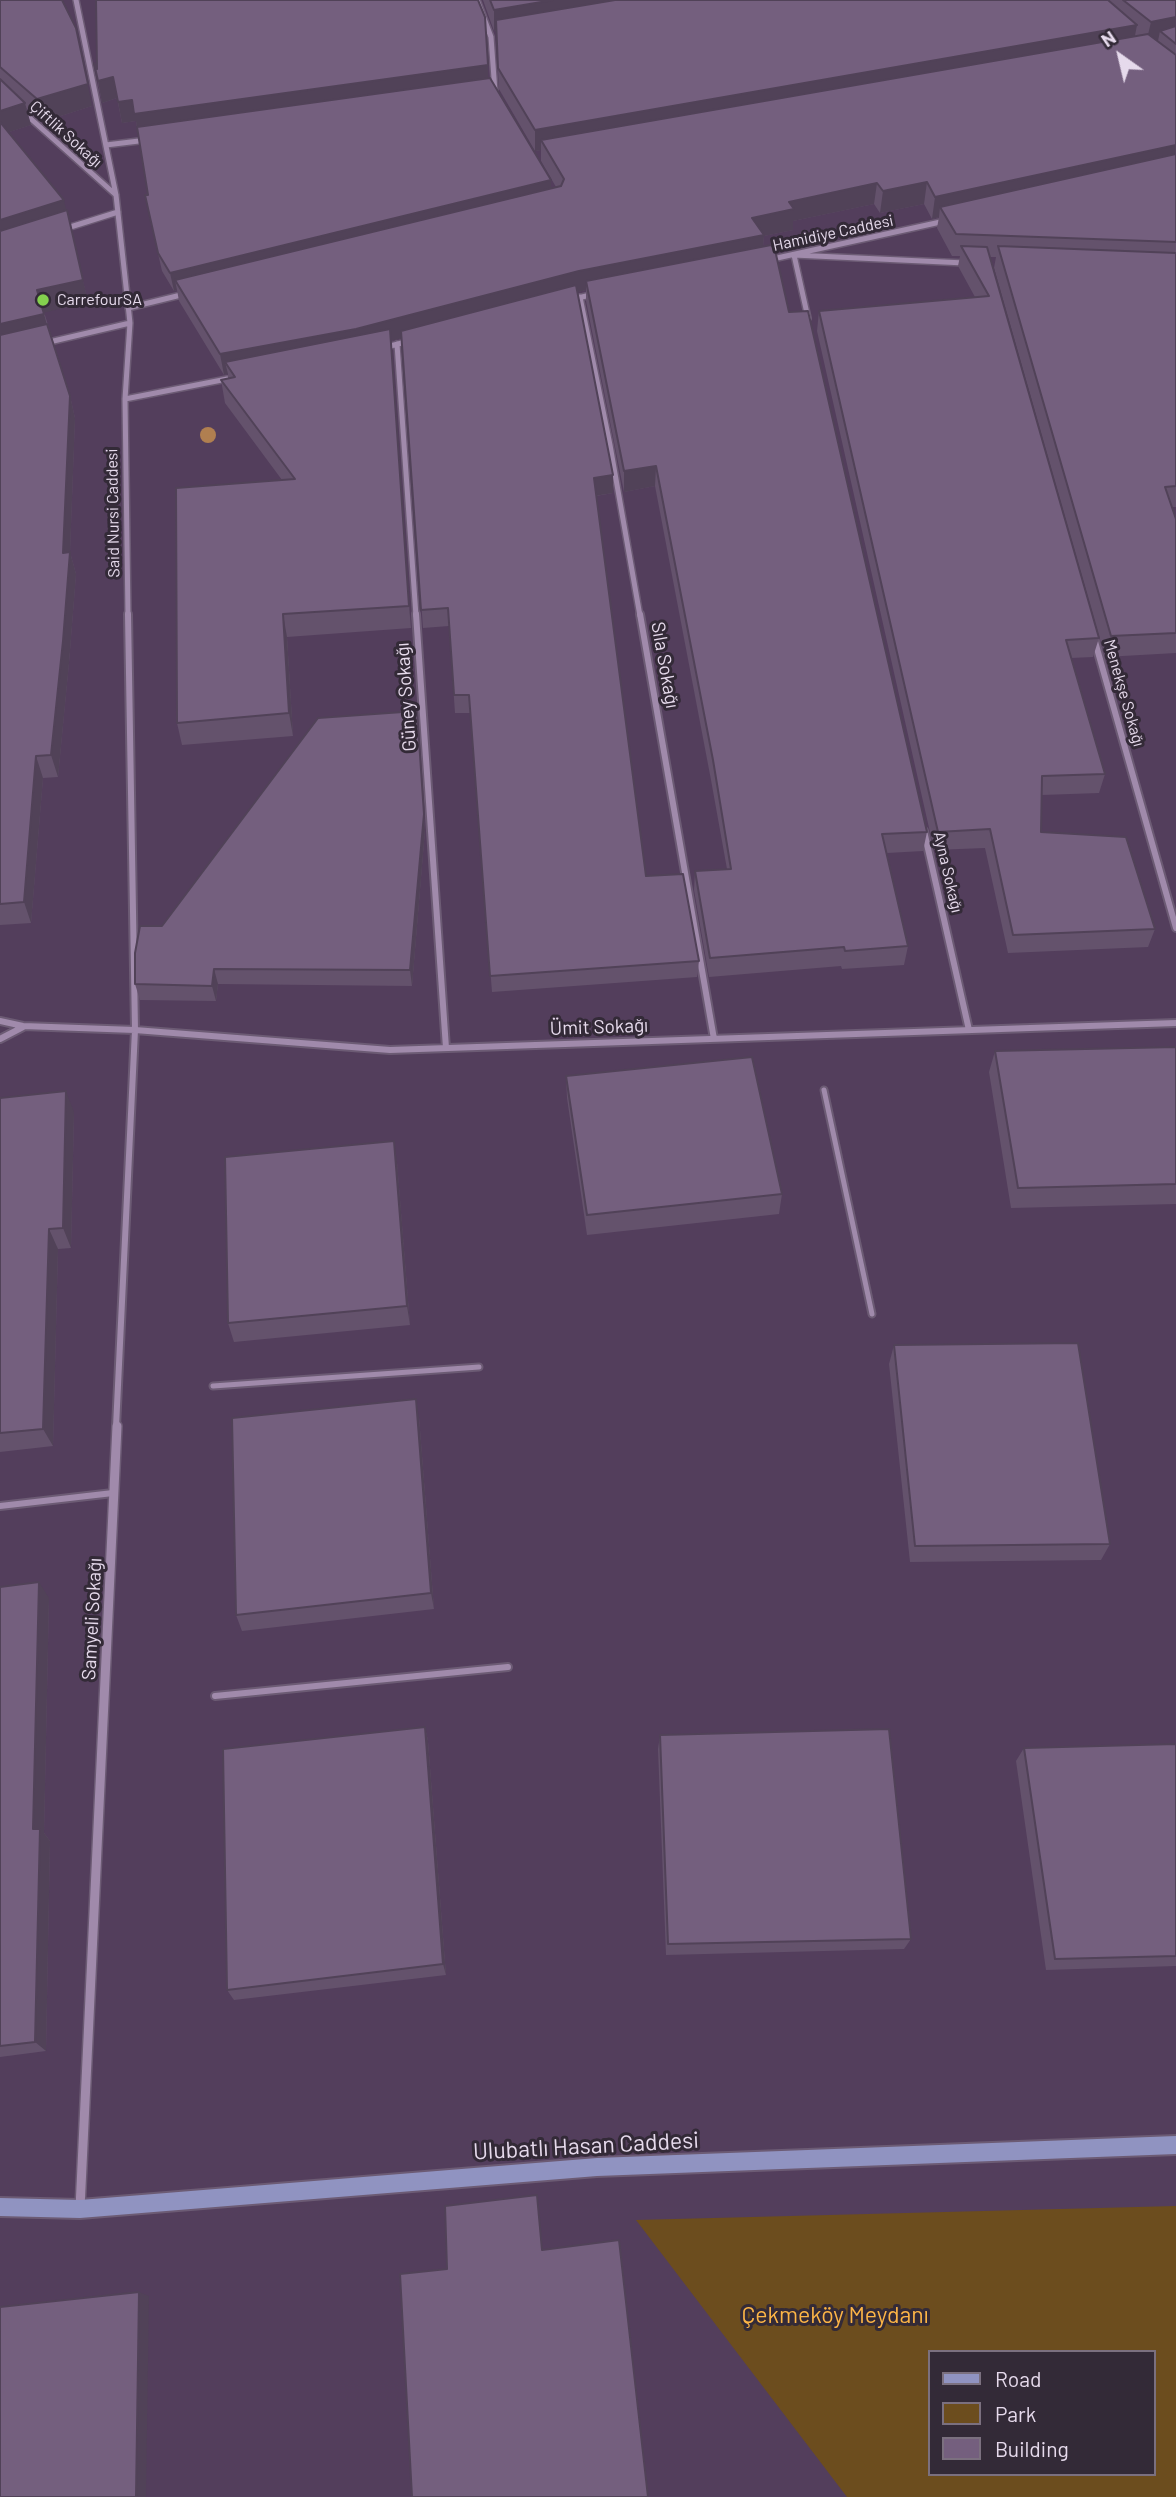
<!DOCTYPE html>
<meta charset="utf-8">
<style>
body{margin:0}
#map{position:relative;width:1176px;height:2497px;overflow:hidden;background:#533e5c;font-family:Barlow,sans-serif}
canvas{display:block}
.legend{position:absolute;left:928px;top:2350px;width:228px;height:126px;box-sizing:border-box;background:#332a37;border:2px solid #7b707f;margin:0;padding:9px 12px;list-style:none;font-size:21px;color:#e6daec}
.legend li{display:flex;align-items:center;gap:14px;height:35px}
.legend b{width:35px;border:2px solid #7b707f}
.north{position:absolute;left:1085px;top:21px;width:70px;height:70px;-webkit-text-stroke:5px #332a37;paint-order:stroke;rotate:326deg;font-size:19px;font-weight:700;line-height:28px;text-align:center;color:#e6daec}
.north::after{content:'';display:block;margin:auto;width:24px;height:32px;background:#e6daec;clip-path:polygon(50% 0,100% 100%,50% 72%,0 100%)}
</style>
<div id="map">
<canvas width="1176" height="2497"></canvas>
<ul class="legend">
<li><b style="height:9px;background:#9093c1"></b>Road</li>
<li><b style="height:19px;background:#6c4d1e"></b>Park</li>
<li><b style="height:19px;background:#745f7e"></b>Building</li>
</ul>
<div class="north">N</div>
</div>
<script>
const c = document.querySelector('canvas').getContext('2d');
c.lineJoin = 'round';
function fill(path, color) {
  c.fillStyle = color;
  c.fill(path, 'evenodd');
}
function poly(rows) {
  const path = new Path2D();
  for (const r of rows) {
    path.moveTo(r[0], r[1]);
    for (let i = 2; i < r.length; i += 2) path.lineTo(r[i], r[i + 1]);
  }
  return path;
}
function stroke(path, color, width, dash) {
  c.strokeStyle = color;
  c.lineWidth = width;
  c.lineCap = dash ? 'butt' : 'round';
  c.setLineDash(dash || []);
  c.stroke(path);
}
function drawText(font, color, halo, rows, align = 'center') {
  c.font = font + ' Barlow,sans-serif';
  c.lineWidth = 6;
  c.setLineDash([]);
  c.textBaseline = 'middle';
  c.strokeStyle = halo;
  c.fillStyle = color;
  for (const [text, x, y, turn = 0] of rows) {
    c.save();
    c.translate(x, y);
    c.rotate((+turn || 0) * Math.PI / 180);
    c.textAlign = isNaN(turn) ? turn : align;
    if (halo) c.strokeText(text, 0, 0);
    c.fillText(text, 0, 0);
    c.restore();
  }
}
const green = poly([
 [1176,2206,1176,2497,847,2497,636,2220],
 [929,2352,1153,2352,1153,2474,929,2474]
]);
const laneFar1 = poly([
 [824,1090,872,1314],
 [213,1386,479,1367]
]);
const lane = poly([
 [0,1506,113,1493],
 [215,1696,508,1667]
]);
const streetFar2 = poly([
 [76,0,116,195,130,323,125,399,128,616],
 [477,0,491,37,495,92],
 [21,110,116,195],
 [106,145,147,140],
 [64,229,118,212],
 [768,260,945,221],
 [580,297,610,445,640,616],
 [569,300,595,294],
 [128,308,185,294],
 [808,318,794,255,965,263],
 [45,343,130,323],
 [397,344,416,616],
 [383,348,409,341],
 [125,399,227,379]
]);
const streetFar1 = poly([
 [416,614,446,1048],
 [640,614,714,1039],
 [1094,638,1176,928],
 [924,831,969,1030],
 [0,1021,23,1026,135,1030,390,1050,1176,1023],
 [0,1039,23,1027],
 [116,1427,135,1030,128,614]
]);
const street = poly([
 [80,2208,117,1426]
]);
const secondary = poly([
 [1176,2136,1176,2154,597,2176,80,2218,0,2216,0,2198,80,2200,597,2158,1176,2136]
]);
const trees = [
 [208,435]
];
const wall = poly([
 [0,0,92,106,42,122,26,108,31,125,9,132,66,210,88,302,44,312,70,396,75,418,70,552,76,574,69,663,58,777,43,778,31,923,0,925],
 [483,0,1176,0,1176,507,1172,507,1176,519,1176,653,1105,657,994,268,996,257,990,257,1099,638,1093,657,1071,658,1105,774,1099,793,1042,795,1041,832,1155,929,1148,947,1008,953,985,848,934,850,817,331,819,311,975,297,958,266,960,256,952,256,937,228,939,217,932,219,924,204,880,213,874,204,793,221,793,230,764,236,763,246,789,312,927,832,923,851,887,853,908,946,904,965,842,969,841,966,709,977,694,890,695,871,727,869,711,780,655,486,624,492,586,301,586,290,577,292,613,493,596,496,646,876,699,961,697,977,492,992,470,713,455,713,449,626,423,628,402,338,391,341,411,628,287,637,293,736,182,745,177,723,282,480,225,403,221,380,228,378,228,374,224,375,179,301,177,290,174,291,162,271,149,214,148,195,136,121,122,123,117,98,102,103,94,63,97,69,488,78,551,188,556,187,541,161,541,150,535,151,499,89,496,31,494,31],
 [418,727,425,830,412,986,218,984,216,1001,140,1000,135,984,162,926],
 [1176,1047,1176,1204,1011,1208,989,1072,995,1051],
 [566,1076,782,1194,779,1214,587,1235,567,1098],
 [0,1098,74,1112,71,1248,58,1249,53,1446,0,1452],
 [397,1162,410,1325,234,1342,228,1323],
 [894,1345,1110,1544,1101,1560,910,1562,889,1364],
 [419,1417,434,1609,242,1631,236,1615],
 [0,1587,49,1598,44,1833,50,1841,46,2051,0,2057],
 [425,1727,428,1741,446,1975,234,2000,227,1990],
 [660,1735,911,1939,904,1949,666,1955,658,1749],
 [1176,1744,1176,1966,1046,1970,1016,1761,1024,1748]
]);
const shadedWall = poly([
 [553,0,673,0,494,31,494,10],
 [1176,17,1176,37,1160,31,1158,41,1146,43,1151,22],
 [1137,25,1133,46,541,140,541,150,535,151,535,130],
 [81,51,92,106,42,122,37,99],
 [488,65,488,86,138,135,136,121,122,123,118,102],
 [113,77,117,98,102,103,98,81],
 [25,103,31,125,0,135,0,111],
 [1176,145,1176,165,940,207,939,217,932,219,935,197],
 [551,180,551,199,175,280,177,290,174,291,170,273],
 [927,182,924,204,880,213,883,191],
 [877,183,874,204,793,221,793,230,764,236,762,256,586,281,586,290,391,341,411,628,409,606,225,362,228,374,224,375,220,354,752,218,789,202],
 [64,200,69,222,0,244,0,220],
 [83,280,88,302,43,313,37,290],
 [44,314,50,336,0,348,0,324],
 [70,396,75,418,70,552,76,574,69,663,58,777,51,755,63,553],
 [656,466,655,486,624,492,624,471],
 [613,475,613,493,594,496,594,478],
 [283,614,287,637,293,736,289,713],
 [418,727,425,830,412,986,410,970],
 [36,756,43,778,31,923,24,902],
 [214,969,218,984,216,1001,212,986],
 [66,1091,74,1112,71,1248,63,1228],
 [394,1141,397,1162,410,1325,407,1306],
 [49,1229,58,1249,53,1446,43,1429],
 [416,1399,419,1417,434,1609,431,1593],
 [39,1582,49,1598,44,1833,50,1841,46,2051,35,2042,33,1829],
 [425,1727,428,1741,446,1975,443,1964],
 [139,2292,149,2296,146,2497,136,2497]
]);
const building = poly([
 [0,0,62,0,76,28,88,84,37,99,0,67,0,0],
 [96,0,478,0,485,17,488,65,134,114,132,100,118,102,113,77,98,81,94,63,97,69,96,0],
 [490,0,553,0,494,10,490,0],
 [615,0,1108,0,1137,25,535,130,498,68,496,20,615,0],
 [1123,0,1176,0,1176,17,1151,22,1123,0],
 [1176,26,1176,44,1160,31,1176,26],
 [1148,34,1176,55,1176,145,935,197,927,182,883,191,877,183,789,202,794,209,752,218,764,235,579,271,356,329,220,354,175,280,561,186,564,179,541,140,1148,34],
 [490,78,551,180,170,273,158,253,145,195,148,195,137,127,490,78],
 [0,79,25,103,0,111,0,79],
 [0,122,64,200,0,220,0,122],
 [1176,154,1176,242,956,234,940,207,1176,154],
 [67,210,83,280,37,290,44,314,0,324,0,231,67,210],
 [771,245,775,250,789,312,808,311,927,832,882,834,908,946,845,951,844,947,710,958,695,871,731,869,713,760,656,466,624,471,586,281,771,245],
 [961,246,987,247,1099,638,1066,640,1105,774,1042,776,1041,832,1126,837,1155,929,1013,935,990,829,938,832,819,311,989,296,961,246],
 [998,246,1176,253,1176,486,1165,487,1176,519,1176,633,1111,636,998,246],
 [576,285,613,475,594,478,646,876,683,874,699,961,490,976,469,695,454,695,448,608,421,610,401,331,576,285],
 [47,324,70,396,63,553,70,552,63,641,51,755,36,756,24,902,0,904,0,335,47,324],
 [390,329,409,606,283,614,289,713,177,723,176,488,295,479,221,380,235,377,225,362,390,329],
 [417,711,424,814,410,970,214,969,212,986,135,984,135,953,140,926,162,926,318,718,417,711],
 [1176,1047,1176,1184,1018,1188,995,1051,1176,1047],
 [752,1057,782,1194,587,1215,566,1076,752,1057],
 [66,1091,63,1228,49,1229,43,1429,0,1433,0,1098,66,1091],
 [394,1141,407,1306,228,1323,225,1157,394,1141],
 [1078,1343,1110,1544,915,1546,894,1345,1078,1343],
 [416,1399,431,1593,236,1615,232,1418,416,1399],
 [39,1582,33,1829,40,1829,35,2042,0,2046,0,1587,39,1582],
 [425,1727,443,1964,227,1990,223,1749,425,1727],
 [889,1729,911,1939,668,1944,660,1735,889,1729],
 [1176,1744,1176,1956,1055,1959,1024,1748,1176,1744],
 [537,2195,542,2250,619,2240,648,2497,412,2497,400,2274,447,2269,445,2206,537,2195],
 [139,2292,136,2497,0,2497,0,2307,139,2292]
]);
const markers = [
 [43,300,7,"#84d04e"]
];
const farStreetnames = [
 ["Çiftlik Sokağı",66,134,42],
 ["Hamidiye Caddesi",833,233,-12],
 ["Said Nursi Caddesi",113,513,-91],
 ["Menekşe Sokağı",1124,693,74],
 ["Ayna Sokağı",948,872,77]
];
const farPoinames = [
 ["CarrefourSA",57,300]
];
const streetNames = [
 ["Sıla Sokağı",665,665,80],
 ["Güney Sokağı",406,697,-94],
 ["Ümit Sokağı",599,1027,-2],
 ["Samyeli Sokağı",92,1619,-87]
];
const nearStreetnames = [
 ["Ulubatlı Hasan Caddesi",586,2146,-3]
];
const nearParknames = [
 ["Çekmeköy Meydanı",835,2315]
];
fill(green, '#6c4d1e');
stroke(laneFar1, '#6c5b74', 9);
stroke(lane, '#6c5b74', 10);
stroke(streetFar2, '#6c5b74', 8);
stroke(streetFar1, '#6c5b74', 10);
stroke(street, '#6c5b74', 12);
stroke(secondary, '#6c5b74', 4);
stroke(laneFar1, '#a08aab', 5);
stroke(lane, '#a08aab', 6);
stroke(streetFar2, '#a08aab', 5);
stroke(streetFar1, '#a08aab', 6);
stroke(street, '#a08aab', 9);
fill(secondary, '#9093c1');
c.fillStyle = '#b07f50';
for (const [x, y] of trees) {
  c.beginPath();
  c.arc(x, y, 8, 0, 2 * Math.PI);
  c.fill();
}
fill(wall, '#64526c');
fill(shadedWall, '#514258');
fill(building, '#745f7e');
stroke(building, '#514258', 2);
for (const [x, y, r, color] of markers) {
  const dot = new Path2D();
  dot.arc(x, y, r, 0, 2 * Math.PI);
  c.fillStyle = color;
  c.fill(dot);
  stroke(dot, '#332a37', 2.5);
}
drawText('16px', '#e6daec', '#332a37', farStreetnames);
drawText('16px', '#e6daec', '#332a37', farPoinames, 'left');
drawText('19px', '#e6daec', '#332a37', streetNames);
drawText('23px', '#e6daec', '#332a37', nearStreetnames);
drawText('23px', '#fdb546', '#332a37', nearParknames);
</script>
